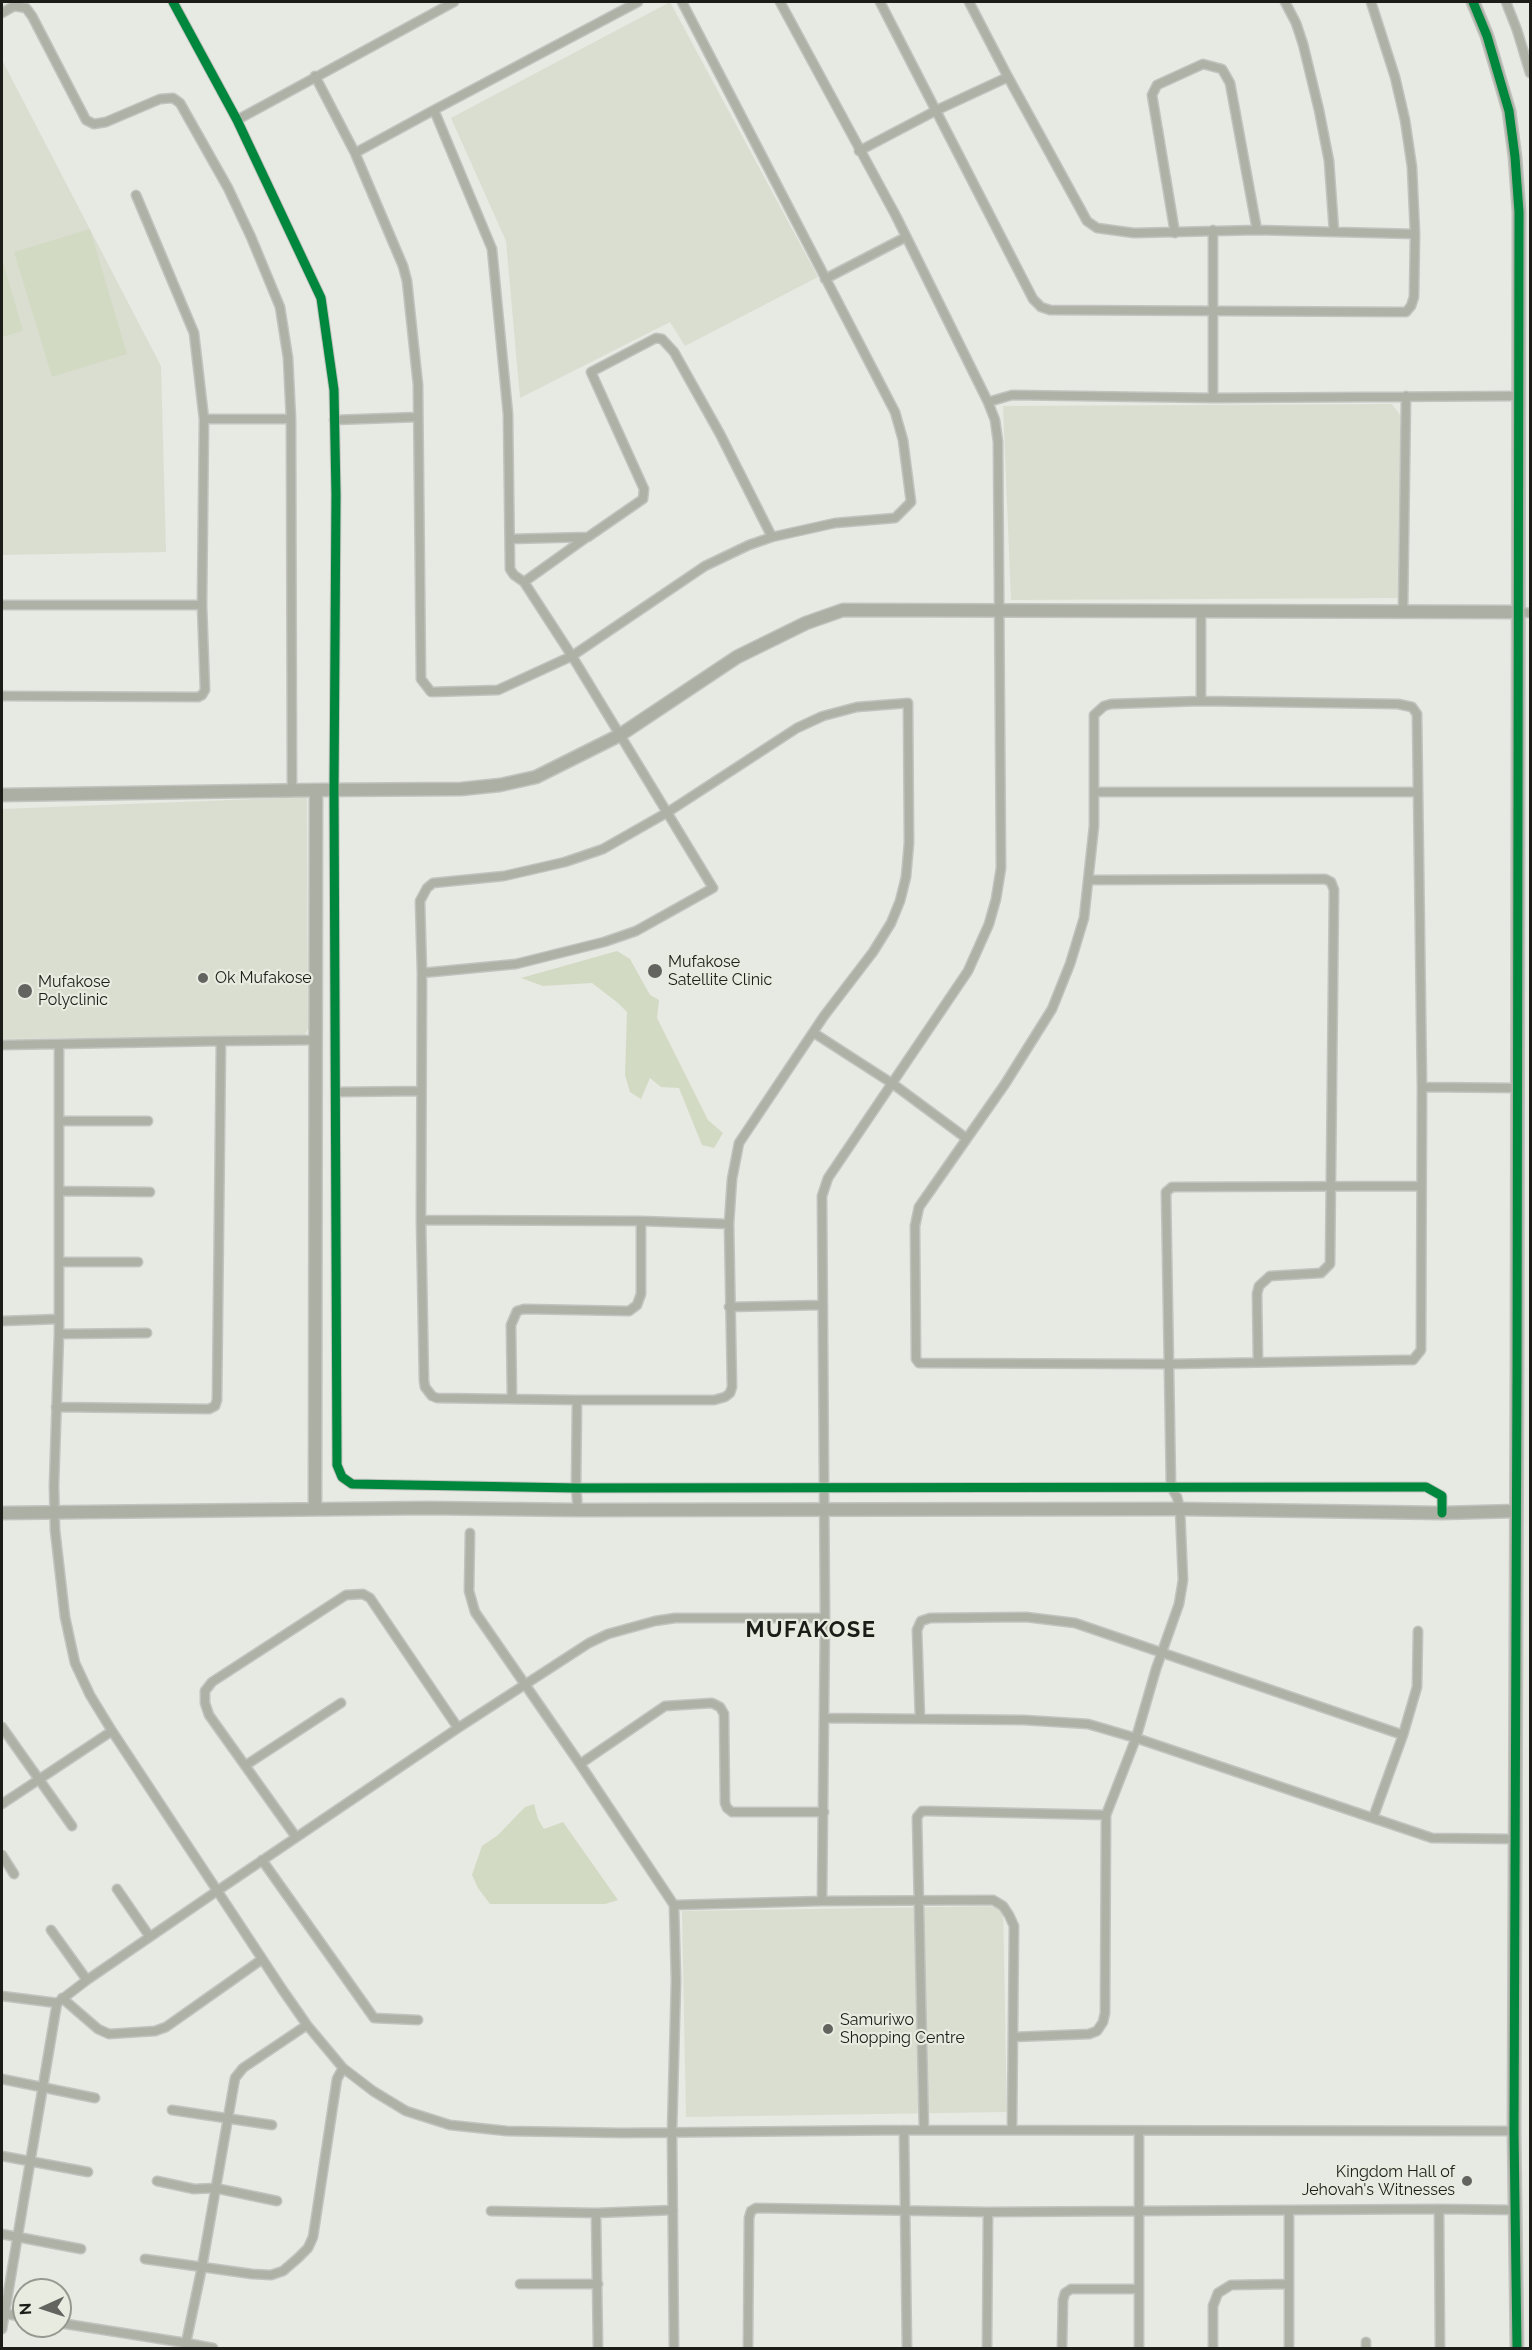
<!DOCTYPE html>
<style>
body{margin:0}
#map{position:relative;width:1532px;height:2350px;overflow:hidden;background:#e7e9e3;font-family:Raleway,sans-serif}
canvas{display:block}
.frame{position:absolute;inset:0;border:3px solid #1c1d19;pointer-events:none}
.north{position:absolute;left:12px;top:2278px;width:60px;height:60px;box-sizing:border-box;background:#e8ece0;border:2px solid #969990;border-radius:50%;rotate:267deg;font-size:16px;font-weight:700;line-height:24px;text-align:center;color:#1c1d19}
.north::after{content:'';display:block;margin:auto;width:21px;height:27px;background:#636460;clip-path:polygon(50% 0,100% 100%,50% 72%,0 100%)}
</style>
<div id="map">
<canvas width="1532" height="2350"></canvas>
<div class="frame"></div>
<div class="north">N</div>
</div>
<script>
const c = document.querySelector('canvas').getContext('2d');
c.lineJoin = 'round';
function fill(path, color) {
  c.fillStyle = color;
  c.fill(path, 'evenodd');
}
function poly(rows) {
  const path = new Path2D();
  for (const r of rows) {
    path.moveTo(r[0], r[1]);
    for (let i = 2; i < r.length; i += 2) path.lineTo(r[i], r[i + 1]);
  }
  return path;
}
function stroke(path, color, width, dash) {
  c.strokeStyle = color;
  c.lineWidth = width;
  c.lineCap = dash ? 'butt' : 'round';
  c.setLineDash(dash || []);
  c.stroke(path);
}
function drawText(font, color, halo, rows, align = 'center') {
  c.font = font + ' Raleway,sans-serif';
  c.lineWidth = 4.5;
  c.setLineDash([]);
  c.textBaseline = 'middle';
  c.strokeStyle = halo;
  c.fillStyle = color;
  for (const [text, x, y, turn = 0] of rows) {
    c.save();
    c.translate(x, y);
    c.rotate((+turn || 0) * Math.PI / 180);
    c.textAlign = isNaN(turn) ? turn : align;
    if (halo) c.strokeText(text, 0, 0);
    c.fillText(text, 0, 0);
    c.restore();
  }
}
const built = poly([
 [670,2,818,277,685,346,670,322,520,398,506,241,451,118],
 [2,60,161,366,166,552,2,555],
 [1392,404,1400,415,1400,598,1011,600,1003,406],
 [307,797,308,1028,305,1036,2,1039,2,809],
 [1003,1906,1007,2112,686,2117,682,1911]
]);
const green = poly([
 [90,229,127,354,52,377,14,252],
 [2,262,3,262,23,331,2,337],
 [617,951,630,959,650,995,659,1000,657,1018,708,1120,723,1133,714,1148,702,1145,679,1088,661,1087,650,1078,641,1099,630,1092,625,1075,627,1012,618,1003,592,983,543,986,521,978],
 [534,1804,538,1819,544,1829,563,1822,618,1900,605,1904,490,1904,478,1888,472,1875,482,1846,498,1835,525,1807]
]);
const street = poly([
 [173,2,237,120,321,298,334,390,336,495,334,789,337,1465,342,1477,352,1484,576,1488,1416,1487,1426,1487,1442,1496,1442,1513],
 [780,2,896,216,988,402,995,420,998,442,1001,868,996,899,989,924,968,971,828,1178,822,1196,825,1618,822,1901],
 [880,2,1033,299,1041,307,1050,310,1406,312,1411,306,1414,297,1415,234,1412,167,1405,120,1395,77,1371,2],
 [1285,2,1296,23,1303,44,1319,110,1329,161,1334,231],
 [1506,2,1517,30,1530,73],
 [2,13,14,6,26,8,32,16,86,120,94,124,106,122,160,99,173,98,180,103,228,188,251,237,280,307,288,358,291,419,292,790],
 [315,76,355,153,403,266,407,281,418,385,421,679,431,692,498,690,572,656,705,566,749,545,772,537,835,523,895,518,911,502,903,440,895,412,682,2],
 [1008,77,1087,221,1097,228,1134,233,1257,230,1415,234],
 [237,120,454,2],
 [859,151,937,110,1008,77,969,2],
 [355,153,434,110],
 [1213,230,1213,398],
 [1175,233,1152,95,1157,85,1203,64,1222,69,1230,83,1257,230],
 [825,279,906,237],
 [988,402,1012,395,1213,398,1518,396],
 [204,419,291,419],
 [334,420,418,417],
 [510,539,588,537,643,499,644,489,591,372,656,338,662,339,674,352,720,434,772,537],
 [524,582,587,537],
 [2,605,202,605],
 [1201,611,1201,701],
 [1403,612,1406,396],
 [1518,612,1530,613],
 [2,696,198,697,202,695,205,690,202,605,204,419,194,333,136,195],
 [1201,701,1398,704,1412,707,1417,714,1422,1087,1421,1350,1413,1360,1403,1360,1169,1364,919,1363,916,1359,915,1226,919,1207,1005,1084,1052,1009,1070,964,1084,918,1094,826,1094,715,1104,706,1111,704,1201,701],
 [908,703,909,843,906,877,900,901,891,923,873,952,824,1016,739,1143,732,1179,729,1224,732,1387,730,1393,725,1397,714,1400,577,1400,437,1398,432,1396,425,1387,424,1381,421,1220,422,973,420,901,427,888,433,883,504,876,565,862,603,849,668,812,797,728,823,716,857,707,908,703],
 [1095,792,1418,792],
 [1090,880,1325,879,1331,882,1334,890,1330,1264,1321,1273,1270,1276,1259,1286,1257,1294,1258,1361],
 [422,973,516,964,604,942,636,931,713,888,572,656,524,582,514,575,510,569,508,414,492,249,434,110,638,2],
 [814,1033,893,1084,966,1138],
 [59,1044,59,1334,54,1485,55,1530,65,1617,75,1663,90,1695,112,1731,282,1989,307,2025,343,2068,373,2091,406,2111,450,2125,507,2131,623,2133,904,2130,1514,2131],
 [2,1045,221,1041],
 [1422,1087,1517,1088],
 [336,1092,421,1091],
 [60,1121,148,1121],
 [60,1191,150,1192],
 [421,1220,641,1221],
 [59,1262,138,1262],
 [729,1307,823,1305],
 [2,1321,59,1319],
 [59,1334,147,1333],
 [512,1399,511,1325,517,1311,524,1309,629,1311,637,1305,641,1294,641,1221,729,1224],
 [577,1400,576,1488,578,1510],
 [56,1407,209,1409,215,1406,217,1400,221,1041,316,1040],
 [470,1533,469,1591,475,1612,580,1764,674,1905,676,1981,672,2132,674,2348],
 [825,1718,1024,1720,1088,1724,1136,1738,1432,1838,1515,1839],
 [920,1719,917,1630,921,1621,930,1618,1026,1617,1075,1623,1403,1735],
 [2,1727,72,1826],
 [580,1764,665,1706,712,1703,720,1707,724,1714,725,1803,727,1808,732,1812,824,1812],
 [246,1765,341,1703],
 [2,1804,112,1731],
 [1373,1818,1403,1735,1417,1687,1418,1631],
 [296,1837,209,1715,205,1703,205,1691,212,1682,346,1595,363,1594,370,1598,458,1728],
 [2,1855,14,1874],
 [262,1860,374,2018,418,2020],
 [117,1889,150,1937],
 [674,1905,822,1901,993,1900,1003,1906,1009,1915,1014,1926,1012,2130],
 [51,1930,87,1980],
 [2,1996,57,2003,87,1980,217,1891,458,1728,589,1643,608,1634,655,1621,675,1618,825,1618],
 [62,1998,98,2029,109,2034,155,2031,166,2027,261,1960],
 [1013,2037,1089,2034,1097,2031,1103,2022,1105,2013,1106,1815,1136,1738,1156,1669,1179,1604,1183,1580,1180,1509,1177,1497,1171,1487,1166,1192,1172,1187,1420,1186],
 [2,2079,95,2098],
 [172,2110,272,2125],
 [904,2130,907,2348],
 [924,2130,917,1817,922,1811,928,1811,1106,1815],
 [1139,2131,1139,2348],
 [2,2156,88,2172],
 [157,2181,194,2189,215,2188,277,2201],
 [1439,2209,1516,2210],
 [491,2211,596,2213,673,2210],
 [1289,2211,1289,2348],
 [596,2213,598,2348],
 [2,2234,81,2249],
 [145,2259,252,2274,271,2275,283,2271,298,2258,308,2248,313,2237,337,2079,343,2068],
 [520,2284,598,2284],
 [2,2313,24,2317],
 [60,2323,186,2343,202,2267,235,2078,243,2068,307,2025],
 [2,2329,57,2003],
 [1366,2342,1366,2348],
 [185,2348,186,2343,213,2348],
 [748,2348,749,2218,751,2211,756,2208,988,2212,1439,2209,1440,2348],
 [987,2348,988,2212],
 [1062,2348,1063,2300,1065,2293,1071,2289,1139,2289],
 [1213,2348,1213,2306,1218,2293,1231,2285,1289,2284]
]);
const secondary = poly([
 [1473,2,1487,36,1509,111,1515,157,1519,212,1517,1372,1514,2131,1517,2348],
 [2,795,316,790],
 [315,1508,316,790,461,789,500,785,536,777,620,735,737,657,806,623,843,610,1518,612],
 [2,1513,427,1508,578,1510,1180,1509,1442,1513,1516,1511]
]);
const cycleway = poly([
 [173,2,237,120,321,298,334,390,336,495,334,789,337,1465,342,1477,352,1484,576,1488,1416,1487,1426,1487,1442,1496,1442,1513],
 [1473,2,1487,36,1509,111,1515,157,1519,212,1517,1372,1514,2131,1517,2348]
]);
const markers = [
 [655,971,8,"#636460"],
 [203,978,6,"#636460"],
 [25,991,8,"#636460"],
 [828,2029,6,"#636460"],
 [1467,2181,6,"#636460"]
];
const poiNames = [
 ["Mufakose",668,962],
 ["Satellite Clinic",668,980],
 ["Ok Mufakose",215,978],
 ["Mufakose",38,982],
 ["Polyclinic",38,1000],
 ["Samuriwo",840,2020],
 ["Shopping Centre",840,2038],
 ["Kingdom Hall of",1455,2172,"right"],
 ["Jehovah's Witnesses",1455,2190,"right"]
];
const districtNames = [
 ["MUFAKOSE",811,1630]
];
fill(built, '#daded1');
fill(green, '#d3dac3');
stroke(street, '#c2c3bf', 11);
stroke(secondary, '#c2c3bf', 15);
stroke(street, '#adb1a6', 8);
stroke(secondary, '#acafa3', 12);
stroke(cycleway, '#00873e', 9);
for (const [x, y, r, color] of markers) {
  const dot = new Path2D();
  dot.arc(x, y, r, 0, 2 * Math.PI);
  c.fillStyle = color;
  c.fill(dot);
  stroke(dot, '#e8ece0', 2);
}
drawText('16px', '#1c1d19', '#e8ece0', poiNames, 'left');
c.letterSpacing = '1.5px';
drawText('bold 22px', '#1c1d19', '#e8ece0', districtNames);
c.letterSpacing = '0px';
</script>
